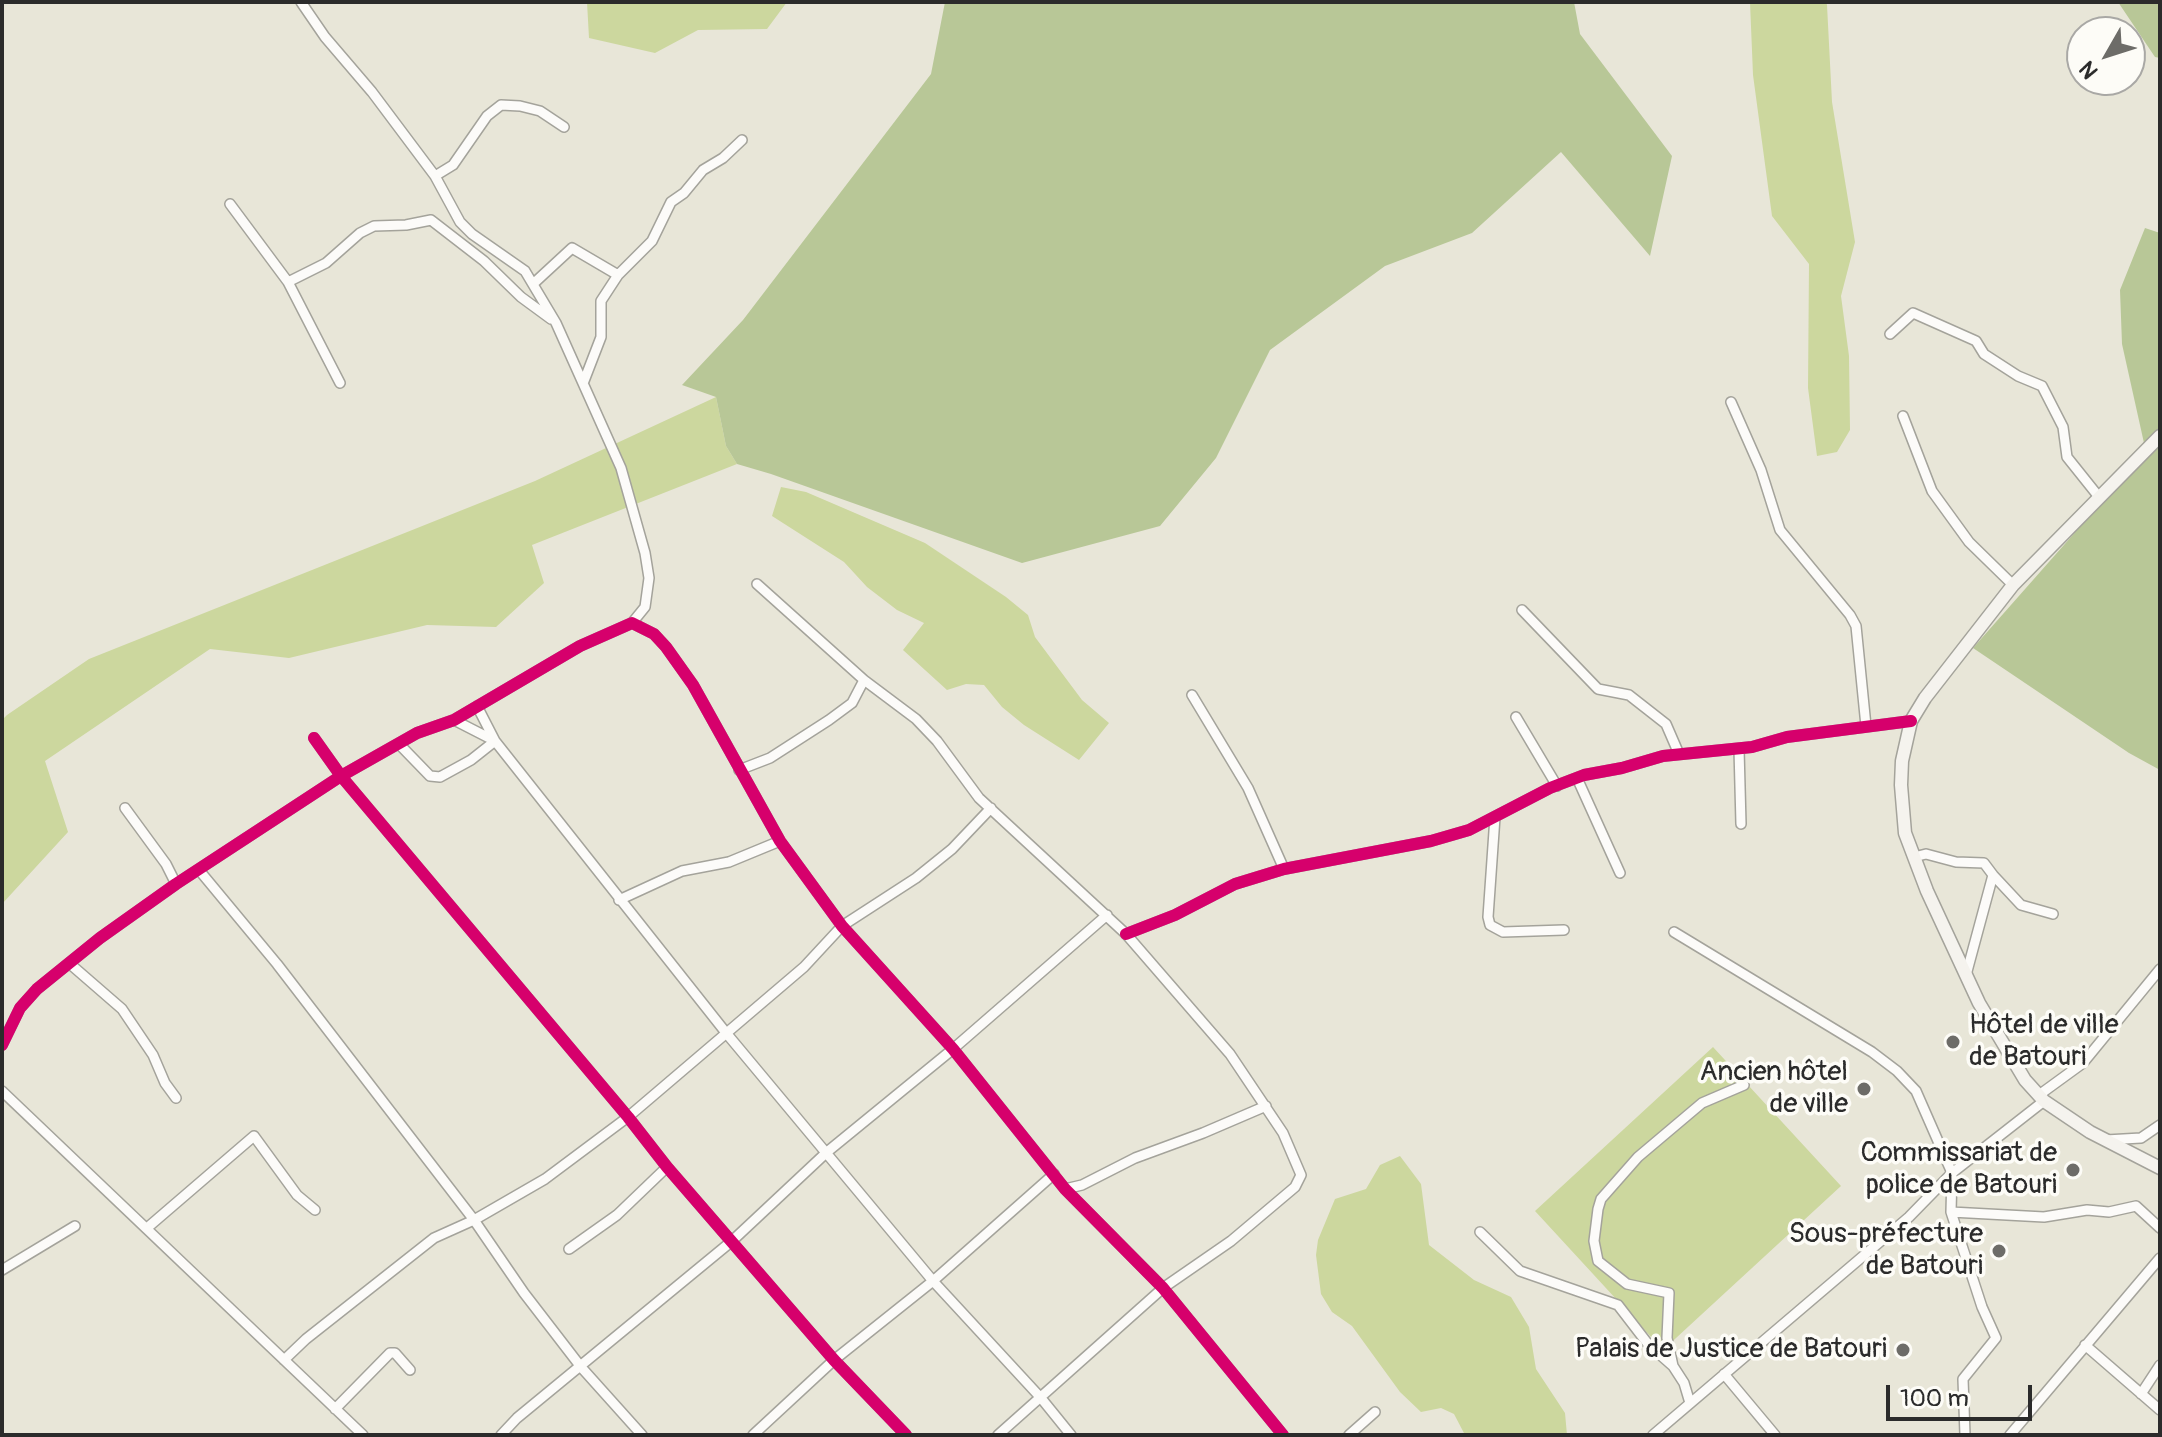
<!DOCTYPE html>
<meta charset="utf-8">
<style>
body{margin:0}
#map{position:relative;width:2162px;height:1437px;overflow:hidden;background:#e8e6d8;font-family:Pangolin,sans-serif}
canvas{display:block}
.frame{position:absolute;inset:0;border:4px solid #2b2b2b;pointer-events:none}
.north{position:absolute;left:2066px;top:16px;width:80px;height:80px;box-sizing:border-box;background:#fdfcf7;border:2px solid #a9a8a5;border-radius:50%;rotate:231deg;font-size:22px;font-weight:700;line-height:32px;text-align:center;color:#2b2b2b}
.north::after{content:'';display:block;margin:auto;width:28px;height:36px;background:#6d6c68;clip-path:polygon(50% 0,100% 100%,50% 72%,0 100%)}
.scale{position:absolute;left:1886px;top:1385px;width:146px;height:36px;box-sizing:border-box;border:4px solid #2b2b2b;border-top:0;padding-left:10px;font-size:24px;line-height:28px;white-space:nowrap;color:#2b2b2b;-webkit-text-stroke:6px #fdfcf7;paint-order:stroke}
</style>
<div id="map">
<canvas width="2162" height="1437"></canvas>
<div class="frame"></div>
<div class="north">N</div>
<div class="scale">100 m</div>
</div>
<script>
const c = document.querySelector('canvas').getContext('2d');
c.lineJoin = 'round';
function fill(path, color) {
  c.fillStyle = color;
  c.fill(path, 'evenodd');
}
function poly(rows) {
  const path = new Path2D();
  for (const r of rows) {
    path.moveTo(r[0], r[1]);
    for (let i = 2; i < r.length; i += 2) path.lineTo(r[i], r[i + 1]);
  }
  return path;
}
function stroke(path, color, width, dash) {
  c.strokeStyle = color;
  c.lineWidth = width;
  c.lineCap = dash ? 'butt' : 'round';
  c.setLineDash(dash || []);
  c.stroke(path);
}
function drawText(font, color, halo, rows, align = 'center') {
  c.font = font + ' Pangolin,sans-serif';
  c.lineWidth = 7;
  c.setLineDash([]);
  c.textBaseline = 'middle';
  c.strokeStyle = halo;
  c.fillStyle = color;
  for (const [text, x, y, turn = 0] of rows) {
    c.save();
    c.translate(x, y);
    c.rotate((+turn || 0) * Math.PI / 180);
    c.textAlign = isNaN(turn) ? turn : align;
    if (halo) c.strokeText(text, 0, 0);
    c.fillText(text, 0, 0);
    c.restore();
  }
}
const green = poly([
 [587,2,787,2,767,29,698,30,655,53,589,38],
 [1750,2,1826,2,1827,5,1832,102,1855,242,1841,296,1849,356,1850,430,1837,452,1817,456,1808,388,1809,264,1772,216,1753,75],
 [716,397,726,446,737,464,532,545,544,583,496,627,427,625,289,658,210,649,45,761,68,832,2,904,2,720,7,715,89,659,535,481],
 [781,487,806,492,925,543,1006,597,1028,615,1035,637,1082,700,1109,723,1079,760,1024,725,1002,707,984,685,966,684,947,690,903,650,924,623,897,610,867,587,844,562,772,516],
 [1713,1047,1841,1186,1663,1350,1535,1211],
 [1400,1156,1421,1184,1429,1245,1474,1280,1511,1297,1529,1327,1536,1369,1565,1413,1567,1435,1465,1435,1454,1414,1441,1408,1421,1412,1400,1392,1352,1326,1332,1312,1321,1294,1316,1255,1318,1240,1335,1199,1366,1189,1380,1165]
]);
const forest = poly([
 [945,2,1574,2,1580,34,1672,156,1650,256,1561,152,1472,233,1385,266,1270,350,1216,458,1160,526,1022,563,771,474,737,464,726,446,716,397,682,385,743,320,931,74],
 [2118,2,2160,2,2160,58,2155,57],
 [2145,228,2160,233,2160,770,2129,753,1973,648,2146,452,2122,344,2120,290]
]);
const minor = poly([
 [301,2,325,37,372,92,435,176,460,222,472,234,525,271,556,323,621,468,645,553,649,578,645,607,632,623],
 [435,176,453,165,487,116,501,105,520,106,540,111,564,127],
 [230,204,288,282,340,383],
 [288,282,326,263,360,233,374,226,406,225,431,220,484,261,521,297,551,319],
 [533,284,572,248,618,275],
 [1890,334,1913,313,1976,341,1984,354,2018,376,2042,386,2063,427,2067,457,2099,497],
 [584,381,601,337,601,301,618,275,652,241,671,202,684,193,703,170,723,158,742,140],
 [1731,402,1761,470,1780,530,1850,615,1856,626,1866,726],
 [1903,416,1932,491,1969,542,2013,585],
 [757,584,864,680,916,719,937,741,979,798,1126,934,1230,1054,1283,1133,1301,1175,1295,1187,1231,1241,1163,1288,998,1435],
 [1522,610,1598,689,1629,695,1666,724,1679,754],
 [1192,695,1248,788,1284,869],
 [1516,717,1557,786],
 [454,720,495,741,727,1034,933,1281,1041,1398,1071,1435],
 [314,738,341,776,628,1117,667,1167,834,1360,906,1435],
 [399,744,430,776,440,777,471,760,495,741,477,706],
 [1739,749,1741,824],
 [739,770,770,758,829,720,852,703,864,680],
 [1577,778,1620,873],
 [125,808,166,864,176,884],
 [1495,817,1488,917,1490,925,1503,932,1564,930],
 [1914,857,1926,854,1956,862,1984,863,1993,875,1966,975],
 [199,870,277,964,474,1220,524,1293,581,1367,642,1435],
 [1993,875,2021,905,2053,914],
 [619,900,682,871,729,862,780,841],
 [1674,932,1872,1052,1897,1071,1916,1091,1952,1173,1951,1212,1982,1307,1996,1338,1963,1379,1965,1435],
 [1126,934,1175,915,1235,884,1284,869,1431,841,1469,830,1550,788,1584,775,1622,768,1663,756,1752,747,1787,737,1911,721],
 [69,963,122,1009,153,1055,165,1083,176,1098],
 [2,1045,20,1008,37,989,100,938,176,884,341,776,417,733,454,720,580,646,632,623,654,634,666,647,693,685,780,841,842,926,953,1049,1065,1189,1163,1288,1283,1435],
 [2,1091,363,1435],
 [2039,1095,2083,1063,2160,969],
 [2106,1140,2141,1138,2160,1125],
 [1065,1189,1082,1185,1135,1158,1203,1133,1266,1106],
 [1951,1212,2044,1217,2087,1210,2109,1212,2136,1206,2160,1228],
 [147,1228,254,1136,297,1195,315,1210],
 [1480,1232,1520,1271,1618,1305,1648,1344,1673,1366,1684,1383,1690,1403],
 [569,1249,617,1215,667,1167],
 [2,1270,75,1226],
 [2085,1345,2160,1410],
 [284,1360,306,1339,434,1238,474,1220,545,1179,628,1117,804,967,842,926,916,878,952,849,991,808],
 [1673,1366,1667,1338,1669,1293,1627,1284,1598,1261,1594,1241,1598,1209,1601,1199,1638,1157,1702,1103,1744,1085],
 [1724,1374,1775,1435],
 [2141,1394,2160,1365],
 [335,1409,390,1353,395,1353,410,1370],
 [501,1435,517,1418,732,1241,827,1152,953,1049,1107,915],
 [753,1435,834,1360,933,1281,1054,1174],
 [1349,1435,1375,1412],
 [1653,1435,1909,1217,1952,1173,2044,1101],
 [2010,1435,2160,1258]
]);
const secondary = poly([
 [2160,436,2013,585,1925,698,1911,721,1902,761,1901,785,1905,833,1927,891,1979,1003,2025,1080,2044,1101,2090,1132,2160,1168]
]);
const cycleway = poly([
 [314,738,341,776,628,1117,667,1167,834,1360,906,1435],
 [1126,934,1175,915,1235,884,1284,869,1431,841,1469,830,1550,788,1584,775,1622,768,1663,756,1752,747,1787,737,1911,721],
 [2,1045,20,1008,37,989,100,938,176,884,341,776,417,733,454,720,580,646,632,623,654,634,666,647,693,685,780,841,842,926,953,1049,1065,1189,1163,1288,1283,1435]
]);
const markers = [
 [1953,1042,8,"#6d6c68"],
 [1864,1089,8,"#6d6c68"],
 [2073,1170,8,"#6d6c68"],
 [1999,1251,8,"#6d6c68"],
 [1903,1350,8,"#6d6c68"]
];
const poiNames = [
 ["Hôtel de ville",1969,1026,"left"],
 ["de Batouri",1969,1058,"left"],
 ["Ancien hôtel",1848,1073],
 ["de ville",1848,1105],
 ["Commissariat de",2057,1154],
 ["police de Batouri",2057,1186],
 ["Sous-préfecture",1983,1235],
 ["de Batouri",1983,1267],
 ["Palais de Justice de Batouri",1887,1350]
];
fill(green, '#ccd79e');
fill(forest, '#b8c797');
stroke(minor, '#a4a39b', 12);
stroke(secondary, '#a4a39b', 15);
stroke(minor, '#fcfbf9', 9);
stroke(secondary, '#f5f3ee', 12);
stroke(cycleway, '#d6006c', 12);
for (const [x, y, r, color] of markers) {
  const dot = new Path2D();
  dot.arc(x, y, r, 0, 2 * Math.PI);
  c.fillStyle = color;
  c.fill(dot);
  stroke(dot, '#fdfcf7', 3);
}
drawText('28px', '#2b2b2b', '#fdfcf7', poiNames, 'right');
</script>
